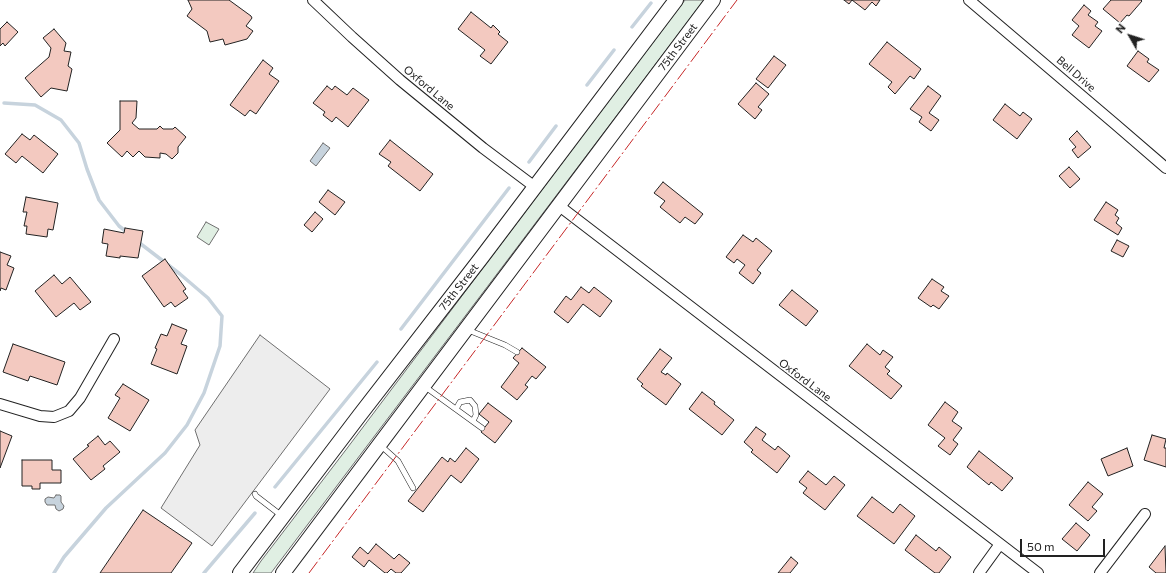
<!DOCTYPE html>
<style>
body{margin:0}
#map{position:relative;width:1166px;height:573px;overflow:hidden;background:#fff;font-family:Commissioner,sans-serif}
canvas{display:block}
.north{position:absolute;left:1110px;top:16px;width:40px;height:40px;-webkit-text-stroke:3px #fff;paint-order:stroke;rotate:309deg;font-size:11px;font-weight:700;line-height:16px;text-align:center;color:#222}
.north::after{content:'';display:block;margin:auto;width:14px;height:18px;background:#222;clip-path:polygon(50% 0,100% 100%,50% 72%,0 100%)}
.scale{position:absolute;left:1020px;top:539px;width:85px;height:18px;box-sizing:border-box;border:2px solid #222;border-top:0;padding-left:5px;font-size:12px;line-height:14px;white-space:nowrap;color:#222;-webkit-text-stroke:3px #fff;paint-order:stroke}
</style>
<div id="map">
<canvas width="1166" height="573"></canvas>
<div class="north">N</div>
<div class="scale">50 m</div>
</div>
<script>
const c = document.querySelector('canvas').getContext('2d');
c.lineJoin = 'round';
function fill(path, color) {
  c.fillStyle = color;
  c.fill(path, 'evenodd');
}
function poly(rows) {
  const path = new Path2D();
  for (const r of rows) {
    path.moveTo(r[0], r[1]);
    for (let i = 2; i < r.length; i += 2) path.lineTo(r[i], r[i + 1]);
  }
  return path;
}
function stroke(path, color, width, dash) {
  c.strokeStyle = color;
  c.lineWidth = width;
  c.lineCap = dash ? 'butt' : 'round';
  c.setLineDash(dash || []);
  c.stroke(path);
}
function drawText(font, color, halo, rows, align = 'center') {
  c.font = font + ' Commissioner,sans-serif';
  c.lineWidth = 3;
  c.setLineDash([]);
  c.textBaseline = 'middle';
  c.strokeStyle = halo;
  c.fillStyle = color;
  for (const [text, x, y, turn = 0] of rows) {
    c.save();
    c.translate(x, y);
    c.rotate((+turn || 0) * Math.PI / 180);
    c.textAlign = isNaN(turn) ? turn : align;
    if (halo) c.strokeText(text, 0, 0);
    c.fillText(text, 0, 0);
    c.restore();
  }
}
const green = poly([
 [685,0,704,0,271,573,253,573,261,561,345,451,685,0],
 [206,222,219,229,209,245,197,237,206,222]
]);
const parking = poly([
 [260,335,330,389,212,546,161,508,200,445,195,430,260,335]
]);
const water = poly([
 [323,143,330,148,316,166,310,161,323,143],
 [56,495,60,495,61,496,61,502,64,506,63,509,59,511,56,509,55,505,47,505,45,502,45,499,48,497,54,498,56,495]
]);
const stream = poly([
 [632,27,651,3],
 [587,85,614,50],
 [4,103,35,105,61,120,79,143,87,169,99,200,119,226,128,233],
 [529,162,556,126],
 [401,329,509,188],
 [275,487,377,362],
 [54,573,64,557,106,508,165,453,187,425,204,393,220,346,222,316,208,298,180,274,137,241],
 [204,573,255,513]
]);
const building = poly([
 [188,0,229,0,251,16,252,18,246,26,253,31,247,39,225,45,223,39,210,42,207,31,187,16,192,9,188,0],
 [844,0,880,0,876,6,872,2,865,10,852,0,849,4,844,0],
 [1111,0,1141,0,1142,1,1129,16,1127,15,1120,23,1103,9,1111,0],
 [1084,5,1091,11,1088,15,1098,22,1095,26,1102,31,1089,48,1072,35,1079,26,1072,20,1084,5],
 [471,12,491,28,493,25,500,32,498,34,508,42,491,64,480,56,485,50,458,29,471,12],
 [7,22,18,32,5,46,3,43,0,46,0,29,7,22],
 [54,29,66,43,64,51,71,52,68,66,72,69,67,91,51,88,41,97,25,78,49,57,51,48,43,38,54,29],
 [887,42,921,69,914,79,910,76,895,94,888,87,892,82,869,64,887,42],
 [1138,51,1149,59,1147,62,1159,70,1149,82,1127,66,1138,51],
 [774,56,786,65,768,88,756,79,774,56],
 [263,60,273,68,269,74,279,81,256,114,250,110,245,116,230,105,263,60],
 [756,83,769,94,758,107,762,110,755,119,738,104,756,83],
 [327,86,332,90,335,86,347,95,353,88,369,100,348,127,336,117,332,122,323,115,325,112,313,103,327,86],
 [928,86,941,96,929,113,939,120,931,131,919,122,922,117,910,109,928,86],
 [120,101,137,101,136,118,132,123,139,129,157,129,160,126,163,129,173,129,175,127,186,137,178,147,178,153,172,159,166,154,160,153,160,158,145,157,139,151,133,157,127,151,122,157,107,143,120,130,120,101],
 [1005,104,1020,116,1023,112,1032,119,1017,139,993,120,1005,104],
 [1077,131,1091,147,1078,158,1072,150,1076,147,1069,139,1077,131],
 [22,134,30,140,34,135,58,154,43,173,22,156,16,163,5,154,22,134],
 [390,140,433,174,420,191,388,166,391,162,379,154,390,140],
 [1069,167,1080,179,1070,188,1059,176,1069,167],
 [663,182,703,214,695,224,685,217,680,223,660,207,665,201,654,193,663,182],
 [328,190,345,202,335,215,319,202,328,190],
 [26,197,58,203,53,230,48,229,47,237,26,234,27,226,24,226,27,212,23,212,26,197],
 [1106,202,1118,210,1115,215,1119,218,1116,223,1122,228,1118,235,1094,220,1106,202],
 [315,212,323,219,312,232,304,225,315,212],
 [125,228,143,231,138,258,120,256,120,258,106,256,108,244,102,243,104,229,124,233,125,228],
 [743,235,753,242,756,238,772,251,757,270,761,273,753,284,739,273,745,265,737,259,734,263,726,257,743,235],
 [1117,240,1129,246,1123,257,1111,251,1117,240],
 [0,252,11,256,7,265,14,268,6,290,1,288,0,291,0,252],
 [165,259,186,289,183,291,188,298,175,307,171,302,164,307,142,276,165,259],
 [54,275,62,284,70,277,91,302,80,310,74,303,56,317,35,291,54,275],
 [932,279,944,287,941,291,949,296,939,309,933,305,931,307,918,298,932,279],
 [581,287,589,293,594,287,612,301,600,317,583,304,568,323,554,312,566,296,571,300,581,287],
 [792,290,818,311,806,326,779,305,792,290],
 [172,324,187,330,181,344,187,346,177,374,151,364,157,349,155,348,161,334,167,336,172,324],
 [13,344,65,362,57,385,30,376,28,381,3,372,13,344],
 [867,344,880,355,883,350,893,357,885,367,890,371,887,374,902,386,891,399,849,366,867,344],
 [522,348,546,367,536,379,532,376,525,385,528,387,517,400,501,387,519,363,513,358,522,348],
 [660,349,672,358,661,372,666,375,667,373,681,384,666,405,641,386,643,384,637,379,660,349],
 [123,384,149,400,130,431,108,418,120,398,115,395,123,384],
 [702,392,715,402,714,404,734,420,722,435,689,409,702,392],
 [945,402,958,412,952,421,962,428,953,440,958,444,950,455,938,446,945,438,928,425,945,402],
 [488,403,512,421,495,443,481,432,489,422,479,414,488,403],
 [756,427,766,434,762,440,775,450,778,446,790,456,777,473,751,452,753,450,744,442,756,427],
 [0,431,12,436,0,468,0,431],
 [1152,435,1166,439,1164,448,1166,448,1166,467,1144,460,1152,435],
 [98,436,105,445,110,441,120,452,103,466,105,469,91,480,73,459,89,446,87,445,98,436],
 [466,448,479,459,461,483,451,475,423,512,408,501,442,457,448,462,450,458,455,462,466,448],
 [1127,448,1133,466,1108,476,1101,459,1127,448],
 [979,451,1013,478,1002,491,991,482,989,485,967,467,979,451],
 [22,460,52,460,52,470,61,470,61,483,40,483,40,489,32,489,32,486,22,486,22,460],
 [808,471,826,485,834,476,845,485,825,510,803,493,807,488,799,482,808,471],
 [1088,482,1103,494,1092,507,1097,511,1088,521,1069,505,1088,482],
 [872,497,893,513,900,504,915,516,894,544,857,516,872,497],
 [143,510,192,543,171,573,100,573,143,510],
 [1076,523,1090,535,1077,551,1062,539,1076,523],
 [916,535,936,551,939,547,951,557,939,573,935,573,905,550,916,535],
 [376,544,394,559,399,554,410,563,401,573,396,573,391,569,387,573,385,573,369,560,364,567,352,557,360,547,368,554,376,544],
 [1165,546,1166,573,1156,573,1149,567,1165,546],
 [791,557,798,563,790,573,778,573,791,557]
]);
const service = poly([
 [468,330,505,345,517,352],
 [424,386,482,428],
 [456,409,460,402,470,400,475,406,476,415,473,421],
 [380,445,398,461,413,488],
 [255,494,256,496,282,516]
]);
const minor = poly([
 [313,0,352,37,400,80,483,148,535,187],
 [969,0,1115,124,1166,168],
 [558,205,1038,573],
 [0,404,40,416,54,417,69,411,80,398,114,339],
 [979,573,1000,544],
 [1100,573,1145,514]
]);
const secondary = poly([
 [240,573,359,416,482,257,676,0],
 [283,573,713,0]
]);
const power = poly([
 [309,573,737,0]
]);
const streetNames = [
 ["75th Street",678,47,-53],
 ["Bell Drive",1076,74,41],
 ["Oxford Lane",429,88,40],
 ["75th Street",459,287,-52],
 ["Oxford Lane",805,380,37]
];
fill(green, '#e0efe3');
stroke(green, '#6f6f6f', 1);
fill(parking, '#ededed');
stroke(parking, '#6f6f6f', 1);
fill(water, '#c7d3dd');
stroke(water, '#6f6f6f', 1);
stroke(stream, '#c7d3dd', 3.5);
fill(building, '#f3c9c0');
stroke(building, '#222', 1);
stroke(service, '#222', 6);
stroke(minor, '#222', 12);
stroke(secondary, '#222', 16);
stroke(service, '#fff', 5);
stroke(minor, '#fff', 10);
stroke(secondary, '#fff', 14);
stroke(power, '#c62828', 1, [14, 3, 2, 3]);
drawText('11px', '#222', '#fff', streetNames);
</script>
